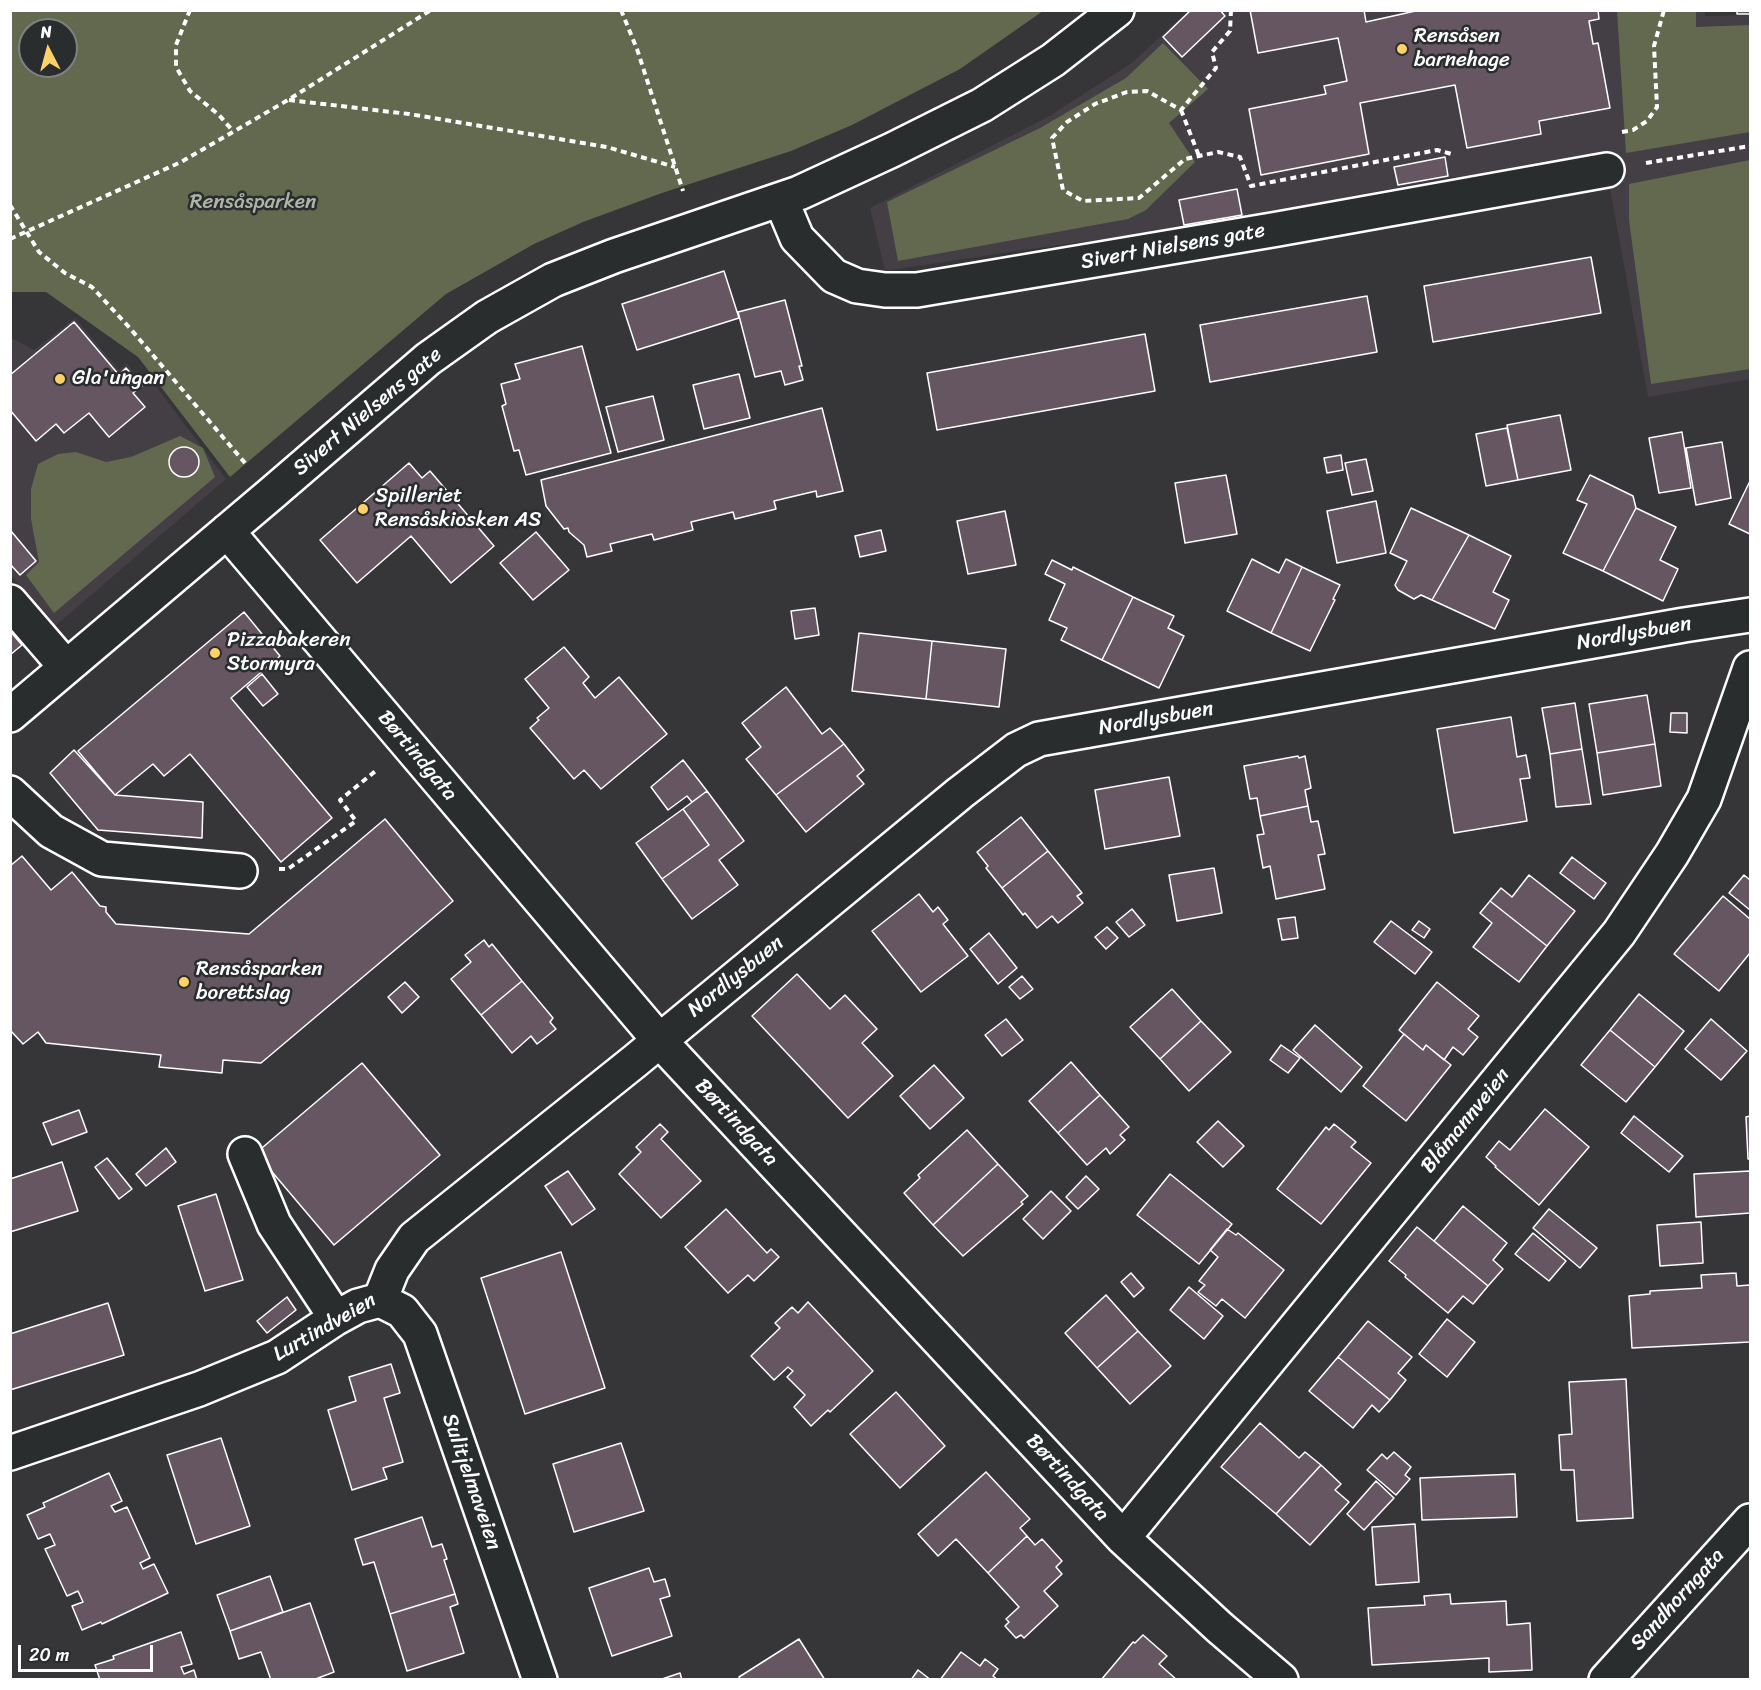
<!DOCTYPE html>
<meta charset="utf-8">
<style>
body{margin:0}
#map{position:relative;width:1761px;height:1690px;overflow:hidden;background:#363538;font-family:Sriracha,sans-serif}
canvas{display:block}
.frame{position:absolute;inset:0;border:12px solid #fff;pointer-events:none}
.north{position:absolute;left:18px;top:18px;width:60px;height:60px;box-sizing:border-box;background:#2a2d2e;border:2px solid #7f8182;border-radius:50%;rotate:354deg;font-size:16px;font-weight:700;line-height:24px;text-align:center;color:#fff}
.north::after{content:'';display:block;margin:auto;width:21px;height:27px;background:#ffd166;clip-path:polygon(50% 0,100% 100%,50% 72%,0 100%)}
.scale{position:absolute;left:18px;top:1645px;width:135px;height:27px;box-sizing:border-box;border:3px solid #fff;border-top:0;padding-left:8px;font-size:18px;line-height:21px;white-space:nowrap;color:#fff;-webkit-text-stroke:4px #2a2d2e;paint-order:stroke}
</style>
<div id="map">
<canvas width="1761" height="1690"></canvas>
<div class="frame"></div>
<div class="north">N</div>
<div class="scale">20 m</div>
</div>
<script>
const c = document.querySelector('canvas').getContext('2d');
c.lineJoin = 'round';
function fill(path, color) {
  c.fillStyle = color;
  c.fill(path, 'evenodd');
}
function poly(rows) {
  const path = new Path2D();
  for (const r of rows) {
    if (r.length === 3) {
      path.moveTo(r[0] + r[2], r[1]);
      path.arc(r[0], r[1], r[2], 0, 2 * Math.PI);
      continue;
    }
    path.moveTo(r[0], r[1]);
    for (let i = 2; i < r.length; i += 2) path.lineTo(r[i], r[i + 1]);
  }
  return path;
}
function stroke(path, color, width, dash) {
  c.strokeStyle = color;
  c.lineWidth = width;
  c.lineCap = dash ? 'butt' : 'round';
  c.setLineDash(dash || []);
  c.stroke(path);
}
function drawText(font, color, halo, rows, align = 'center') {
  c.font = font + ' Sriracha,sans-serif';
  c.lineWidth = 5;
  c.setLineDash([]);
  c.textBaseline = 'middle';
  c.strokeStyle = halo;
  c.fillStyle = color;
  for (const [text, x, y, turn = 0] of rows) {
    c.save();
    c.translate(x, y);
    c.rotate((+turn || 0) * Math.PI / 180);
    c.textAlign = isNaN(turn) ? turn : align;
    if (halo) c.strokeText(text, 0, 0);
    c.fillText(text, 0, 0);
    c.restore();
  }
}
const built = poly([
 [1705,10,1705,16,1750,15,1750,379,1648,397,1604,156,1475,178,1452,177,1185,228,1016,251,885,271,870,208,1046,118,1132,63,1188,11],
 [75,318,119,370,127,364,142,383,152,381,226,479,54,627,11,575,10,337,34,350]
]);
const green = poly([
 [10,11,11,10,1043,11,960,69,852,125,791,151,662,193,583,222,534,244,446,294,230,477,138,357,46,292,11,292],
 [30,30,66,30,66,66,30,66],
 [1617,11,1696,11,1696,27,1750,25,1750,132,1626,153],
 [1163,43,1208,89,1169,123,1195,162,1146,210,1128,219,898,261,887,202,1040,128,1126,78],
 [1750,160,1750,369,1651,384,1629,220,1629,184],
 [180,436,203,448,215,477,54,613,26,575,39,562,31,519,31,489,38,464,58,454,76,452,106,462,131,457]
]);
const building = poly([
 [1191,10,1220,10,1225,16,1182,57,1163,37,1191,10],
 [1250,10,1364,10,1366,22,1420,10,1598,10,1599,19,1589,21,1593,44,1598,43,1610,108,1539,121,1541,134,1467,148,1455,85,1360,103,1369,154,1261,175,1249,109,1326,94,1324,86,1347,81,1338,38,1258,53,1250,10],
 [1737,10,1750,10,1750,14,1737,14,1737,10],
 [1445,157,1448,176,1398,185,1394,167,1445,157],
 [1237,189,1242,215,1184,225,1179,200,1237,189],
 [1591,257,1601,313,1433,342,1424,286,1591,257],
 [724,271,739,318,637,350,622,304,724,271],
 [1367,296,1377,352,1210,382,1200,325,1367,296],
 [785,300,802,366,799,366,803,380,785,385,781,371,755,377,738,312,785,300],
 [74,322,119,375,126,368,142,386,133,393,145,407,109,437,89,413,64,433,56,424,36,441,10,410,10,375,74,322],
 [1145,334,1155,391,937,430,927,373,1145,334],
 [582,346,611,453,526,475,519,450,514,451,502,406,506,404,501,384,520,379,515,364,582,346],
 [739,374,750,418,704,429,693,385,739,374],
 [653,396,664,440,618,452,606,407,653,396],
 [822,408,843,491,817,497,816,491,774,501,776,509,735,519,733,512,691,522,693,530,654,540,652,534,610,544,612,551,587,557,584,545,569,532,568,528,564,529,546,506,541,480,822,408],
 [1560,415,1571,470,1518,480,1507,425,1560,415],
 [1507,428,1518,480,1486,486,1476,434,1507,428],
 [1682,432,1691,488,1659,493,1649,438,1682,432],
 [1722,442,1731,498,1696,505,1686,448,1722,442],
 [184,462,15],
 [1341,455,1343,470,1327,473,1324,458,1341,455],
 [1366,459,1373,491,1352,495,1345,463,1366,459],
 [409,463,422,478,430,471,494,546,451,583,411,536,357,583,320,540,409,463],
 [1226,475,1237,534,1185,543,1175,483,1226,475],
 [1590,475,1633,496,1636,508,1603,571,1563,553,1587,504,1577,500,1590,475],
 [1750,481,1750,534,1729,524,1750,481],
 [1376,501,1386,553,1337,563,1327,511,1376,501],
 [1411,508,1469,535,1432,600,1421,595,1414,599,1398,590,1395,585,1407,561,1390,553,1411,508],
 [1636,508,1676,527,1660,560,1678,569,1663,601,1603,571,1636,508],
 [1005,511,1016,565,968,574,957,521,1005,511],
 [881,530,886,551,860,557,855,536,881,530],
 [11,531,36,561,20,575,10,564,11,531],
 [536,532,569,570,533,600,500,563,536,532],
 [1469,535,1511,556,1493,592,1509,600,1495,629,1432,600,1469,535],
 [1252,559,1279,573,1286,559,1302,567,1271,633,1227,611,1252,559],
 [1052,560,1072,570,1073,567,1133,597,1102,660,1061,640,1067,628,1049,620,1065,584,1045,574,1052,560],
 [1302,567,1340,585,1333,599,1335,600,1310,651,1271,633,1302,567],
 [1133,597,1174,616,1168,628,1184,636,1159,688,1102,660,1133,597],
 [815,608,819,635,795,639,791,611,815,608],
 [244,612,280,656,231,698,332,818,281,862,190,754,164,776,153,764,115,795,78,751,244,612],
 [10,631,22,645,10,655,10,631],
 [859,633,932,641,926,699,852,691,859,633],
 [932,641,1006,649,999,707,926,699,932,641],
 [564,647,589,677,583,683,595,698,619,677,667,734,601,789,584,770,574,779,530,728,539,720,537,718,549,708,525,679,564,647],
 [262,674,278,694,263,706,247,687,262,674],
 [786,687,822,734,830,728,844,744,776,795,746,759,761,747,742,723,786,687],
 [1647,695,1655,744,1597,753,1589,704,1647,695],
 [1575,703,1582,749,1550,754,1542,708,1575,703],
 [1671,713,1687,713,1687,733,1670,732,1671,713],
 [1511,717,1517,757,1526,755,1530,778,1520,779,1527,821,1454,833,1437,729,1511,717],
 [844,744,864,770,857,776,864,784,806,832,776,795,844,744],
 [1655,744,1661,786,1603,795,1597,753,1655,744],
 [1582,749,1591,804,1556,807,1550,754,1582,749],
 [74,750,115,795,203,802,202,838,98,830,50,773,74,750],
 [1298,756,1299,758,1305,756,1311,788,1305,790,1308,806,1260,816,1257,798,1250,799,1244,766,1298,756],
 [683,760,707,791,692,802,687,796,668,810,651,787,683,760],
 [1169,777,1180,836,1105,849,1095,790,1169,777],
 [707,791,744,841,719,860,738,885,692,919,662,879,709,845,683,809,707,791],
 [1308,806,1311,822,1318,821,1325,854,1318,855,1325,889,1276,899,1270,866,1263,868,1257,835,1264,834,1260,816,1308,806],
 [683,809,709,845,662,879,636,843,683,809],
 [1021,817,1048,851,1002,888,986,868,988,866,977,852,1021,817],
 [385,819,453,901,261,1063,223,1060,222,1073,159,1067,161,1055,46,1043,38,1032,23,1044,10,1030,10,866,22,856,51,890,72,872,100,906,106,907,106,912,116,924,249,934,385,819],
 [1048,851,1082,893,1077,896,1083,903,1058,923,1052,916,1037,928,1025,913,1023,915,1002,888,1048,851],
 [1572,857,1606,883,1594,899,1560,873,1572,857],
 [1214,868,1222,913,1177,921,1169,875,1214,868],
 [1529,875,1575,911,1547,946,1490,901,1501,888,1512,897,1529,875],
 [1744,875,1750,880,1750,910,1729,893,1744,875],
 [919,894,933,912,938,907,948,920,943,924,968,956,921,992,872,931,919,894],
 [1723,896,1750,919,1750,953,1719,991,1674,954,1723,896],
 [1490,901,1547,946,1519,982,1473,947,1492,923,1480,913,1490,901],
 [1132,909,1145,925,1129,937,1116,922,1132,909],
 [1295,917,1298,938,1282,940,1278,919,1295,917],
 [1391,921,1432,952,1415,974,1374,942,1391,921],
 [1419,921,1430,929,1424,938,1412,930,1419,921],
 [1107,927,1118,938,1106,949,1095,937,1107,927],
 [989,933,1017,968,998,984,970,949,989,933],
 [484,940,489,947,492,944,522,981,481,1015,451,979,471,962,465,955,484,940],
 [797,974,830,1009,845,995,877,1029,862,1043,893,1076,848,1118,752,1016,797,974],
 [1022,976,1033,989,1020,999,1009,987,1022,976],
 [522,981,553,1018,550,1022,556,1029,537,1044,531,1036,512,1053,481,1015,522,981],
 [405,982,419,997,402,1013,388,997,405,982],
 [1437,982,1479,1016,1468,1029,1478,1037,1463,1055,1453,1047,1444,1060,1426,1045,1423,1050,1399,1030,1437,982],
 [1172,989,1201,1021,1160,1059,1130,1027,1172,989],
 [1639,994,1684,1031,1655,1067,1610,1030,1639,994],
 [1006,1019,1023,1040,1002,1056,985,1035,1006,1019],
 [1711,1019,1747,1051,1721,1080,1685,1049,1711,1019],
 [1201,1021,1231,1052,1189,1091,1160,1059,1201,1021],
 [1315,1025,1362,1067,1341,1092,1293,1050,1315,1025],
 [1610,1030,1655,1067,1626,1102,1581,1065,1610,1030],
 [1404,1034,1423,1050,1426,1045,1451,1065,1406,1121,1363,1086,1404,1034],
 [1281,1045,1300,1058,1288,1073,1270,1060,1281,1045],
 [1071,1062,1100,1095,1058,1133,1029,1101,1071,1062],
 [362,1063,440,1155,334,1245,256,1153,362,1063],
 [934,1065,964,1098,930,1129,900,1096,934,1065],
 [1100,1095,1129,1127,1120,1135,1125,1140,1110,1154,1106,1148,1087,1165,1058,1133,1100,1095],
 [1545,1109,1589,1147,1539,1205,1495,1167,1496,1166,1486,1157,1499,1141,1510,1150,1545,1109],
 [79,1110,87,1132,52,1145,43,1123,79,1110],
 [1634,1116,1683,1156,1669,1172,1621,1133,1634,1116],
 [1750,1116,1750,1159,1748,1159,1746,1117,1750,1116],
 [1218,1121,1244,1146,1223,1167,1197,1142,1218,1121],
 [660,1124,668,1132,661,1139,701,1181,661,1218,619,1174,641,1152,636,1147,660,1124],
 [1334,1124,1356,1142,1351,1147,1371,1163,1321,1224,1277,1189,1326,1127,1329,1130,1334,1124],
 [967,1130,998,1164,933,1225,904,1193,920,1178,918,1175,967,1130],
 [166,1148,176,1162,146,1186,136,1174,166,1148],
 [107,1158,132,1189,119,1199,95,1167,107,1158],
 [62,1162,78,1211,10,1232,10,1179,62,1162],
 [998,1164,1028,1196,1021,1202,1023,1204,963,1256,933,1225,998,1164],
 [568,1171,595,1209,572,1225,545,1186,568,1171],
 [1750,1171,1750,1213,1696,1217,1694,1174,1750,1171],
 [1170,1174,1232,1224,1199,1264,1137,1215,1170,1174],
 [1086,1176,1099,1189,1078,1209,1066,1197,1086,1176],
 [1051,1191,1071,1211,1043,1239,1023,1219,1051,1191],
 [216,1194,243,1280,205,1291,178,1206,216,1194],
 [1463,1206,1507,1243,1493,1260,1503,1269,1488,1286,1434,1241,1463,1206],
 [726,1209,767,1253,771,1249,779,1257,754,1281,748,1275,728,1293,685,1247,726,1209],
 [1549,1209,1597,1248,1580,1268,1533,1228,1549,1209],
 [1701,1222,1703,1263,1660,1266,1657,1225,1701,1222],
 [1417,1227,1488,1286,1473,1304,1463,1296,1448,1313,1405,1277,1406,1275,1389,1261,1417,1227],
 [1227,1229,1236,1235,1238,1233,1284,1270,1245,1318,1222,1299,1216,1306,1198,1292,1205,1285,1199,1281,1218,1257,1210,1250,1227,1229],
 [1533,1233,1566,1261,1549,1281,1515,1254,1533,1233],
 [561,1252,605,1388,525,1414,481,1278,561,1252],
 [1131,1273,1144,1288,1134,1297,1121,1282,1131,1273],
 [1736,1273,1737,1286,1750,1285,1750,1342,1632,1348,1629,1296,1650,1294,1650,1291,1702,1288,1701,1275,1736,1273],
 [1189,1287,1223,1316,1204,1339,1170,1310,1189,1287],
 [1106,1295,1138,1331,1097,1368,1065,1333,1106,1295],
 [287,1297,296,1310,267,1333,257,1321,287,1297],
 [808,1302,873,1371,830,1412,828,1410,811,1426,794,1407,805,1395,787,1377,793,1371,788,1367,774,1380,751,1356,780,1328,775,1323,792,1307,798,1313,808,1302],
 [108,1303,124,1355,10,1390,10,1334,108,1303],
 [1447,1319,1475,1342,1447,1377,1419,1354,1447,1319],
 [1368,1321,1412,1357,1398,1373,1406,1380,1390,1400,1338,1357,1368,1321],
 [1138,1331,1171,1366,1130,1404,1097,1368,1138,1331],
 [1338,1357,1390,1400,1379,1412,1372,1405,1353,1428,1309,1391,1338,1357],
 [391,1364,400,1393,384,1398,403,1462,383,1468,387,1479,352,1490,328,1410,356,1401,349,1377,391,1364],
 [1626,1379,1633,1518,1577,1521,1574,1470,1561,1470,1559,1435,1572,1434,1569,1382,1626,1379],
 [896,1392,945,1446,900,1488,850,1434,896,1392],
 [1260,1423,1299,1458,1305,1452,1321,1465,1276,1514,1221,1467,1260,1423],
 [221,1438,250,1526,196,1544,167,1455,221,1438],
 [621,1443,644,1511,574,1532,553,1464,621,1443],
 [1394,1452,1411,1467,1405,1475,1410,1479,1396,1495,1367,1470,1382,1454,1387,1459,1394,1452],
 [1321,1465,1341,1484,1335,1490,1349,1502,1310,1545,1276,1514,1321,1465],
 [986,1472,1030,1519,1020,1528,1027,1536,988,1573,956,1539,938,1556,918,1534,986,1472],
 [109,1473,122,1501,111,1506,115,1512,127,1507,150,1558,140,1563,143,1569,154,1564,168,1593,102,1624,101,1622,82,1630,72,1606,83,1602,78,1591,67,1596,45,1549,55,1545,50,1534,38,1539,27,1515,45,1507,43,1503,109,1473],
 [1515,1474,1517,1517,1422,1520,1420,1478,1515,1474],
 [1376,1481,1394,1498,1364,1530,1347,1514,1376,1481],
 [422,1517,432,1547,442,1544,447,1559,444,1560,455,1594,390,1614,374,1562,363,1565,355,1539,422,1517],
 [1415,1524,1419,1582,1376,1585,1372,1527,1415,1524],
 [1027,1536,1035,1545,1042,1539,1062,1561,1056,1567,1062,1574,1044,1591,1058,1606,1024,1638,1021,1635,1016,1638,1005,1626,1009,1622,1006,1619,1019,1607,988,1573,1027,1536],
 [649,1568,654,1582,665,1579,670,1596,660,1599,672,1636,612,1656,589,1588,649,1568],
 [270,1576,283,1612,230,1631,217,1595,270,1576],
 [455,1594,458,1604,450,1607,464,1653,407,1671,390,1614,455,1594],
 [1450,1594,1451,1604,1506,1601,1507,1625,1530,1623,1532,1670,1489,1672,1489,1658,1372,1665,1368,1608,1425,1605,1424,1596,1450,1594],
 [310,1603,334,1672,313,1680,271,1680,261,1652,239,1659,230,1631,310,1603],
 [181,1632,192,1664,181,1667,184,1674,194,1670,197,1680,100,1680,95,1665,114,1659,113,1656,181,1632],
 [1143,1635,1167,1656,1159,1664,1177,1680,1101,1680,1133,1642,1135,1643,1143,1635],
 [799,1639,825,1680,740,1680,739,1677,799,1639],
 [961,1652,980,1666,985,1659,998,1669,993,1676,998,1680,940,1680,961,1652],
 [918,1670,931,1680,911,1680,918,1670],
 [680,1673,682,1680,659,1680,680,1673]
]);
const path = poly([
 [190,10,176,45,176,67,190,91,219,115,233,131],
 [621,10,637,49,683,191],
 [1231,10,1230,31,1212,52,1216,68,1181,110,1147,91,1127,92,1095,104,1067,122,1052,138,1063,190,1083,201,1139,198,1185,159,1218,152,1240,157,1251,186,1437,150,1455,155],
 [289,100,409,114,607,147,675,167],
 [1181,110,1199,156],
 [1622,132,1633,130,1647,121,1657,107,1654,46,1664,10],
 [1646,163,1750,146],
 [10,205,39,252,65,273,92,287,128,326,245,463],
 [10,239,181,162,288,100,431,10],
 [279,869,288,869,356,821,340,800,378,769]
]);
const minor = poly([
 [781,200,797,238,834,276,857,286,885,290,917,290,1278,229,1607,170],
 [227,531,659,1040,1123,1538,1219,1627,1281,1680],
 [10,602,66,667],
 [10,715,271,494,428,359,487,317,553,280,614,256,799,193,892,150,982,105,1053,60,1117,10],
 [10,793,51,831,102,859,240,871],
 [245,1154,274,1224,336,1318],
 [380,1300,392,1270,414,1238,635,1061,960,793,1016,750,1039,739,1684,625,1750,615],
 [380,1300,402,1311,420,1334,540,1680],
 [10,1453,199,1389,277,1357,336,1318,358,1306,380,1300],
 [1123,1538,1619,933,1672,854,1704,799,1750,668],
 [1606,1680,1750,1521]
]);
const markers = [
 [1402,49,6,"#ffd166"],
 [60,379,6,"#ffd166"],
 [363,509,6,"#ffd166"],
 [215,653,6,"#ffd166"],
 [184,982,6,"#ffd166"]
];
const poiNames = [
 ["Rensåsen",1414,37],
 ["barnehage",1414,61],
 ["Gla'ungan",72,379],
 ["Spilleriet",375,497],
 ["Rensåskiosken AS",375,521],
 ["Pizzabakeren",227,641],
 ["Stormyra",227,665],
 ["Rensåsparken",196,970],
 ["borettslag",196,994]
];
const parkNames = [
 ["Rensåsparken",253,203]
];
const streetNames = [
 ["Sivert Nielsens gate",1173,247,-10],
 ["Sivert Nielsens gate",368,412,-40],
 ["Nordlysbuen",1634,634,-10],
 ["Nordlysbuen",1156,719,-10],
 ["Børtindgata",417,756,50],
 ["Nordlysbuen",736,977,-39],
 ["Blåmannveien",1466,1121,-51],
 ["Børtindgata",736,1123,47],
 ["Lurtindveien",325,1328,-30],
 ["Børtindgata",1067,1478,47],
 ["Sulitjelmaveien",471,1482,71],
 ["Sandhorngata",1678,1600,-48]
];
fill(built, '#443f45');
fill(green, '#62694f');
fill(building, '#655662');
stroke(building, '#fff', 1.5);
stroke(minor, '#fff', 38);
stroke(path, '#fff', 4, [6, 4.5]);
stroke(minor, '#2a2d2e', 33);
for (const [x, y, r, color] of markers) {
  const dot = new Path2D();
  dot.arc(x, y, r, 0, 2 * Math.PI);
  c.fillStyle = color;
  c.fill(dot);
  stroke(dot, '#2a2d2e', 2);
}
drawText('21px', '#fff', '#2a2d2e', poiNames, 'left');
drawText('21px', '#b0b4a7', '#2a2d2e', parkNames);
drawText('21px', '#fff', '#2a2d2e', streetNames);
</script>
